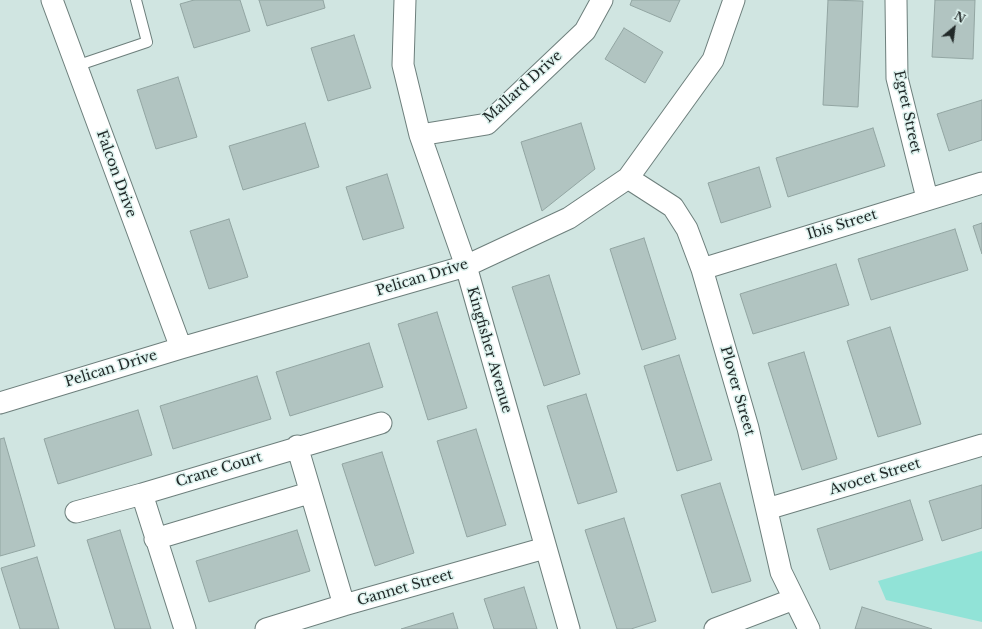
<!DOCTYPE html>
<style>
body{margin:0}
#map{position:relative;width:982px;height:629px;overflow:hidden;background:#d0e5e1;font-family:"Libre Baskerville",serif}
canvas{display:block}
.north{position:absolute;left:934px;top:8px;width:40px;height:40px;-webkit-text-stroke:3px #ddf2ee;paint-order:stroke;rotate:29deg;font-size:11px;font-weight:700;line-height:16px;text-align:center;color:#222a29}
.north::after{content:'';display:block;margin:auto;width:14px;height:18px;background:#222a29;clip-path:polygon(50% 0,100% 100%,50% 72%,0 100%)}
</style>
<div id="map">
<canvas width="982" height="629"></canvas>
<div class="north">N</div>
</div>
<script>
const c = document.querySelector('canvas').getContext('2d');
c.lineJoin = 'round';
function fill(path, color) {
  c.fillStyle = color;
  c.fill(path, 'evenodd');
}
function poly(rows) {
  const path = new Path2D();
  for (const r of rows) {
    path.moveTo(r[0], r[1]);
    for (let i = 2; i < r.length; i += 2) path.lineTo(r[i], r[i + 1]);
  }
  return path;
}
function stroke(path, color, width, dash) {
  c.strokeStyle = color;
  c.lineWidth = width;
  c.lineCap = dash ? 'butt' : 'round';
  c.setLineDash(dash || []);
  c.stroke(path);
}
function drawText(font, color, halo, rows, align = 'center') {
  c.font = font + ' "Libre Baskerville",serif';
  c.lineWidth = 3;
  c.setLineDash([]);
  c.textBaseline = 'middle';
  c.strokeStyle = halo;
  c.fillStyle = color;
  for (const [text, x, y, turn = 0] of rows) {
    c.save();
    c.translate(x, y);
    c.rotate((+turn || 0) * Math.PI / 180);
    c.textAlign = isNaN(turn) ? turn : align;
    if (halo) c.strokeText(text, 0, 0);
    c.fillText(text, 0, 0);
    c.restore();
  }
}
const green = poly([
 [982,551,982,622,886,600,878,581]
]);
const building = poly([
 [194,0,240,0,250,31,194,48,180,4,194,0],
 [259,0,323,0,325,8,267,26,259,0],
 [632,0,680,0,670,22,630,5,632,0],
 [828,0,863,1,858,107,823,105,828,0],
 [935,0,975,0,973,59,932,57,935,0],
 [624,28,663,52,645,83,605,59,624,28],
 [354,35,371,88,328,101,311,48,354,35],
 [178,77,197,137,156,149,137,90,178,77],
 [982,100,982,140,949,151,937,114,982,100],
 [305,123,319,167,243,190,229,146,305,123],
 [581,123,595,169,542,211,521,142,581,123],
 [873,128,885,166,788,197,776,158,873,128],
 [759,167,771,207,721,223,708,183,759,167],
 [387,174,404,228,363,240,346,187,387,174],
 [229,219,248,277,209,289,190,231,229,219],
 [982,223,982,254,973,226,982,223],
 [955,229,968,270,871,300,858,259,955,229],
 [644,238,676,339,642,350,610,249,644,238],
 [836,264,849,305,753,334,740,294,836,264],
 [549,275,580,374,544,386,512,287,549,275],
 [437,312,467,408,428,420,398,324,437,312],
 [890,327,921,424,878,437,847,341,890,327],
 [369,343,383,387,290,416,276,372,369,343],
 [804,352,837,459,802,470,768,363,804,352],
 [679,355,712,460,677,471,644,366,679,355],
 [257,376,271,419,173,449,160,406,257,376],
 [586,394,617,492,578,504,547,406,586,394],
 [138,410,152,455,58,484,44,439,138,410],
 [476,429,506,525,467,537,437,441,476,429],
 [4,438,35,546,0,556,0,439,4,438],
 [382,452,414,553,375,566,342,464,382,452],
 [720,483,751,581,712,593,681,495,720,483],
 [982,485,982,528,942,541,929,501,982,485],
 [910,500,923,540,830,570,817,529,910,500],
 [624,518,656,621,631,629,617,629,585,530,624,518],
 [120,530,151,629,115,629,87,540,120,530],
 [297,530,310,571,209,602,196,561,297,530],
 [37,557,59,629,20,629,1,568,37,557],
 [524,587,537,629,494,629,484,599,524,587],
 [862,607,932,629,855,629,862,607],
 [453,613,458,629,401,629,453,613]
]);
const service = poly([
 [76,66,147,42,136,0]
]);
const minor = poly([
 [52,0,181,348],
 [405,0,403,65,420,135,466,266,569,629],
 [896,0,897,78,927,198],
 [420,135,487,124,585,31,602,0],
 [628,178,673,207,687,229,702,269,748,428,781,572,809,629],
 [702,269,982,183],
 [0,403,181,348,466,266,569,218,628,178,713,60,734,0],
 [297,446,344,605],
 [142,494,185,629],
 [767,509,982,445],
 [76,512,142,494,381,423],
 [155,539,309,493],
 [266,629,344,605,545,548],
 [715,629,794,599]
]);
const streetNames = [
 ["Mallard Drive",523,87,-42],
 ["Egret Street",907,112,78],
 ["Falcon Drive",116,174,70],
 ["Ibis Street",842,225,-17],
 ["Pelican Drive",422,278,-17],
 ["Kingfisher Avenue",489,350,74],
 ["Pelican Drive",111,369,-17],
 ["Plover Street",737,391,74],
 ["Crane Court",219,470,-17],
 ["Avocet Street",875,477,-17],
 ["Gannet Street",405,588,-16]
];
fill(green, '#91e3d7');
fill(building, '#b1c4c1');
stroke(building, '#92a5a2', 1);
stroke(service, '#6d7f7c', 12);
stroke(minor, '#6d7f7c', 23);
stroke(service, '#fff', 10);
stroke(minor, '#fff', 21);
drawText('14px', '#222a29', '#ddf2ee', streetNames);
</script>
